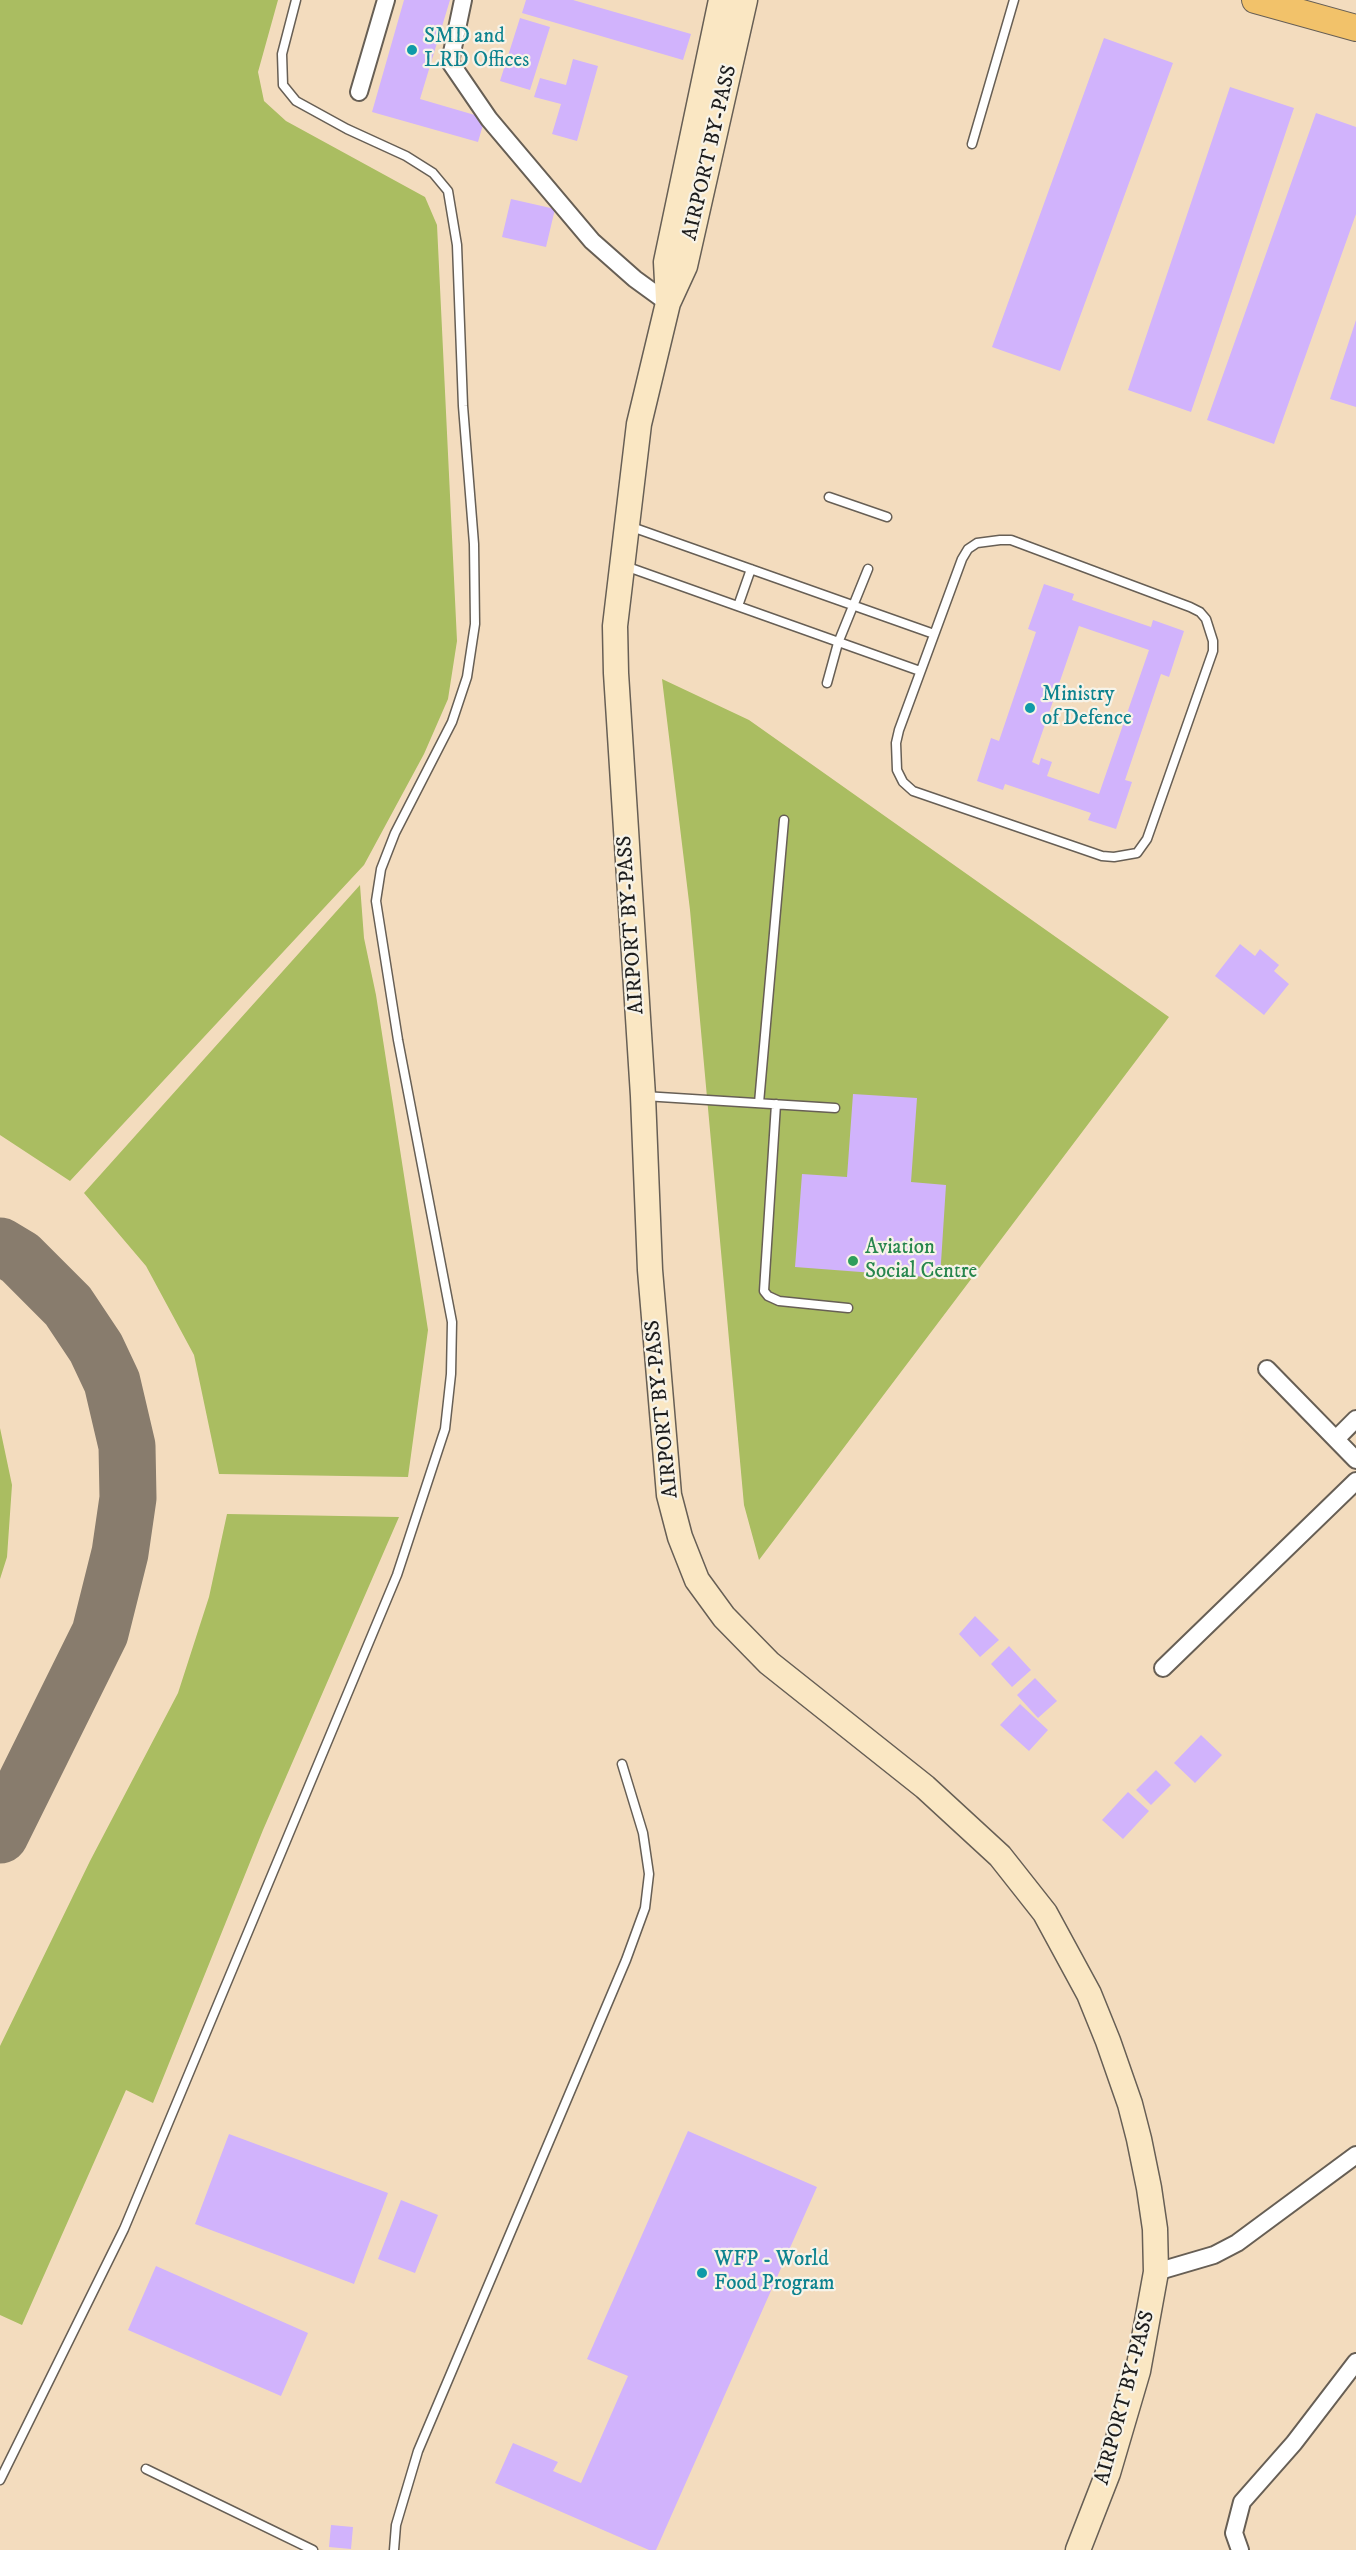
<!DOCTYPE html>
<style>
body{margin:0}
canvas{display:block;background:#f3dcbe}
</style>
<canvas width="1356" height="2550"></canvas>
<script>
const c = document.querySelector('canvas').getContext('2d');
c.lineJoin = 'round';
function fill(path, color) {
  c.fillStyle = color;
  c.fill(path, 'evenodd');
}
function poly(rows) {
  const path = new Path2D();
  for (const r of rows) {
    path.moveTo(r[0], r[1]);
    for (let i = 2; i < r.length; i += 2) path.lineTo(r[i], r[i + 1]);
  }
  return path;
}
function stroke(path, color, width, dash) {
  c.strokeStyle = color;
  c.lineWidth = width;
  c.lineCap = dash ? 'butt' : 'round';
  c.setLineDash(dash || []);
  c.stroke(path);
}
function drawText(font, color, halo, rows, align = 'center') {
  c.font = font + ' "IM FELL DW Pica",serif';
  c.lineWidth = 4.5;
  c.setLineDash([]);
  c.textBaseline = 'middle';
  c.strokeStyle = halo;
  c.fillStyle = color;
  for (const [text, x, y, turn = 0] of rows) {
    c.save();
    c.translate(x, y);
    c.rotate((+turn || 0) * Math.PI / 180);
    c.textAlign = isNaN(turn) ? turn : align;
    if (halo) c.strokeText(text, 0, 0);
    c.fillText(text, 0, 0);
    c.restore();
  }
}
const green = poly([
 [0,0,278,0,258,72,264,101,286,121,425,197,437,225,457,641,448,699,424,754,364,865,70,1181,0,1135],
 [662,679,749,720,1169,1017,759,1560,744,1505,690,910],
 [360,885,364,938,376,995,428,1330,408,1477,219,1474,194,1355,146,1266,84,1193],
 [0,1428,12,1485,7,1557,0,1579],
 [227,1514,399,1517,263,1830,153,2103,126,2090,22,2325,0,2315,0,2046,90,1861,178,1693,209,1597]
]);
const taxiway = poly([
 [0,1246,20,1258,68,1306,96,1348,112,1382,127,1446,128,1498,120,1553,100,1633,0,1835]
]);
const building = poly([
 [404,0,450,0,420,99,485,118,478,142,372,112],
 [526,0,573,0,691,34,683,60,522,13],
 [520,18,550,27,530,90,500,81],
 [1104,38,1173,63,1060,371,992,347],
 [573,59,598,66,577,141,552,134,561,104,534,97,540,78,566,85],
 [1230,87,1294,108,1191,412,1128,390],
 [1316,113,1356,127,1356,214,1274,444,1207,420],
 [511,199,555,209,546,247,502,237],
 [1356,320,1356,407,1330,399],
 [1044,584,1074,594,1072,600,1151,627,1153,620,1184,631,1169,677,1161,674,1125,780,1132,782,1116,829,1088,820,1091,813,1005,784,1003,790,977,781,991,738,999,741,1036,632,1028,629],
 [1079,626,1149,650,1099,794,1047,776,1052,762,1041,758,1039,765,1032,762],
 [1240,944,1255,956,1260,949,1279,965,1274,971,1289,984,1264,1015,1215,976],
 [853,1094,917,1098,911,1182,946,1185,940,1278,795,1267,802,1174,847,1177],
 [975,1616,999,1640,980,1657,959,1634],
 [1009,1646,1031,1670,1012,1687,991,1664],
 [1035,1678,1057,1701,1038,1718,1017,1695],
 [1020,1704,1048,1730,1029,1751,1000,1725],
 [1201,1735,1222,1755,1195,1783,1174,1763],
 [1156,1770,1171,1785,1151,1805,1136,1790],
 [1128,1792,1149,1811,1123,1839,1102,1820],
 [688,2131,817,2187,656,2550,649,2550,495,2483,513,2443,558,2462,553,2471,581,2483,628,2376,587,2359],
 [229,2134,388,2193,354,2284,195,2224],
 [401,2200,438,2215,415,2273,378,2259],
 [156,2266,308,2333,281,2396,128,2330],
 [331,2525,353,2527,351,2549,329,2547]
]);
const service = poly([
 [972,144,1014,0],
 [829,497,887,517],
 [629,526,934,634],
 [1000,540,1011,540,1190,607,1200,612,1206,619,1213,641,1213,651,1147,839,1137,853,1114,857,1102,856,913,791,903,782,897,770,896,743,899,730,962,559,968,549,977,543,1000,540],
 [625,566,920,671],
 [738,606,751,569],
 [827,683,838,643,868,569],
 [644,1096,835,1108],
 [759,1103,784,820],
 [776,1104,764,1291,768,1296,779,1301,848,1308],
 [146,2469,313,2550],
 [0,2480,124,2229,397,1575,445,1429,451,1374,452,1322,398,1040,376,901,381,869,395,833,452,722,467,677,475,624,474,544,463,406,457,245,448,191,433,173,406,156,347,129,296,101,283,85,282,54,296,0],
 [394,2550,396,2525,418,2451,626,1960,645,1908,649,1874,643,1833,622,1764]
]);
const minor = poly([
 [463,0,450,62,489,119,592,241,635,279,668,303],
 [359,92,386,0],
 [1267,1369,1356,1460],
 [1337,1438,1356,1419],
 [1163,1668,1356,1481],
 [1156,2272,1214,2255,1237,2243,1356,2155],
 [1240,2550,1234,2533,1242,2502,1294,2443,1356,2362]
]);
const secondary = poly([
 [745,0,685,266,668,303,639,424,615,626,616,673,643,1096,650,1270,669,1495,680,1537,697,1580,724,1617,769,1663,925,1787,1000,1856,1045,1913,1089,1994,1108,2041,1130,2104,1139,2139,1149,2188,1155,2229,1156,2272,1138,2371,1108,2473,1078,2550],
 [668,300,666,262,721,0]
]);
const primary = poly([
 [1255,0,1356,28]
]);
const markers = [
 [412,50,6,"#0f9aa8"],
 [1030,708,6,"#0f9aa8"],
 [853,1261,6,"#2e9e5b"],
 [702,2273,6,"#0f9aa8"]
];
const cultureNames = [
 ["SMD and",424,38],
 ["LRD Offices",424,62],
 ["Ministry",1042,696],
 ["of Defence",1042,720],
 ["WFP - World",714,2261],
 ["Food Program",714,2285]
];
const streetNames = [
 ["AIRPORT BY-PASS",711,153,-77],
 ["AIRPORT BY-PASS",632,925,-94],
 ["AIRPORT BY-PASS",663,1409,-96],
 ["AIRPORT BY-PASS",1126,2398,-75]
];
const leisureNames = [
 ["Aviation",865,1249],
 ["Social Centre",865,1273]
];
fill(green, '#aabd61');
stroke(taxiway, '#887c6d', 57);
fill(building, '#d1b3fc');
stroke(service, '#675f55', 11);
stroke(minor, '#675f55', 20);
stroke(secondary, '#675f55', 27);
stroke(primary, '#675f55', 28);
stroke(service, '#fff', 8);
stroke(minor, '#fff', 16);
stroke(secondary, '#fae7c3', 24);
stroke(primary, '#f2c26a', 26);
for (const [x, y, r, color] of markers) {
  const dot = new Path2D();
  dot.arc(x, y, r, 0, 2 * Math.PI);
  c.fillStyle = color;
  c.fill(dot);
  stroke(dot, '#f7f3e8', 2);
}
drawText('21px', '#0d838f', '#f7f3e8', cultureNames, 'left');
drawText('21px', '#1c1c1c', '#f7f3e8', streetNames);
drawText('21px', '#27864d', '#f7f3e8', leisureNames, 'left');
</script>
